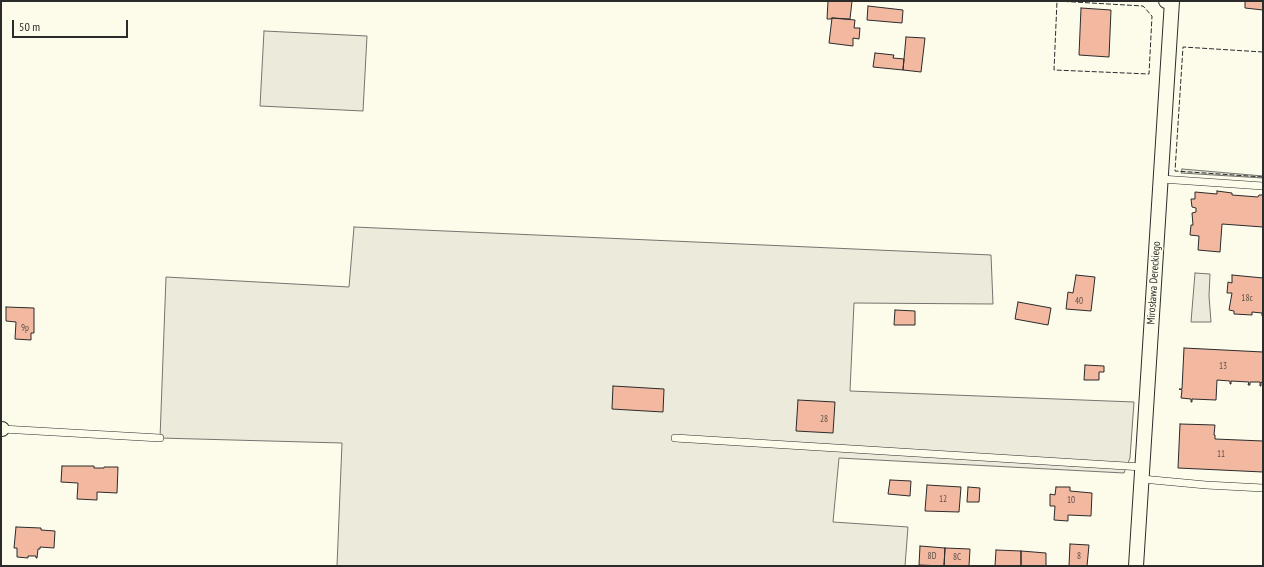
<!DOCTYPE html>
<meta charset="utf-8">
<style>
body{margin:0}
#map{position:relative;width:1264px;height:567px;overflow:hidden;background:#fdfbea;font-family:"PT Sans Narrow",sans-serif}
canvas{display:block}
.frame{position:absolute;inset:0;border:2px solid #2b2b2b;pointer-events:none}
.scale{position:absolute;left:12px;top:20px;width:116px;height:18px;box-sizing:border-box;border:2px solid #2b2b2b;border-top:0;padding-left:5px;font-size:12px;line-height:14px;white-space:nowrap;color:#2b2b2b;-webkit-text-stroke:3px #fdfbea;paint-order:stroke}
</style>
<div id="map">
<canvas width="1264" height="567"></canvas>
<div class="frame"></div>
<div class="scale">50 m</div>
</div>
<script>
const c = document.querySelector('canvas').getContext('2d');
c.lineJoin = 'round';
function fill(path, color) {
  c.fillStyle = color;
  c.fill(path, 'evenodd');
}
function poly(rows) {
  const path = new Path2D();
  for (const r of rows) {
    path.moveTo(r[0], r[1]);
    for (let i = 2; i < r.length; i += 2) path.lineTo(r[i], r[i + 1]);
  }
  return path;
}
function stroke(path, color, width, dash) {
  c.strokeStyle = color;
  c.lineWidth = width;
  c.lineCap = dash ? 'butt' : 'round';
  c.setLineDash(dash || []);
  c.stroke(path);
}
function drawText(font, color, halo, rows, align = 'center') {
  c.font = font + ' "PT Sans Narrow",sans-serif';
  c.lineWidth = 3;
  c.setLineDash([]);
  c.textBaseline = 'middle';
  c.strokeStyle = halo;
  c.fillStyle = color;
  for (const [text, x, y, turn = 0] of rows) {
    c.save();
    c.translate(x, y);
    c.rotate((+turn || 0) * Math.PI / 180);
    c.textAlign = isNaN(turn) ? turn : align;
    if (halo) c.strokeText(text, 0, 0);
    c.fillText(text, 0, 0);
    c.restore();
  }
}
const green = poly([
 [264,31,367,36,363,111,260,106,264,31],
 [1182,169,1263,176,1263,178,1181,173,1182,169],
 [354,227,991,255,993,304,854,303,850,391,1134,402,1130,458,1124,473,839,458,833,522,908,527,905,566,337,566,342,443,160,438,166,277,349,287,354,227],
 [1195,273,1210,274,1209,296,1211,322,1191,322,1195,273]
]);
const building = poly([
 [828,1,852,1,850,19,832,18,831,19,827,19,828,1],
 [1245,1,1263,1,1263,10,1245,8,1245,1],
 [868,6,903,10,902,23,867,20,868,6],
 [1081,8,1111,10,1109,57,1079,55,1081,8],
 [832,18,855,20,854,28,860,28,859,39,853,38,853,46,829,43,832,18],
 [906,37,925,38,921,72,903,70,906,37],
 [875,53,894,55,893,58,904,59,903,70,873,67,875,53],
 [1217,191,1232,193,1232,195,1258,197,1259,195,1263,195,1263,227,1222,224,1220,252,1198,250,1199,236,1190,235,1191,225,1193,225,1192,213,1196,212,1196,208,1192,207,1191,199,1195,199,1195,192,1217,194,1217,191],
 [1076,275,1095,277,1091,311,1066,309,1068,292,1073,293,1076,275],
 [1232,275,1263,278,1263,316,1262,316,1262,313,1252,312,1252,315,1234,314,1234,311,1229,310,1232,293,1227,293,1228,282,1232,283,1232,275],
 [1018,302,1051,308,1048,325,1015,319,1018,302],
 [6,307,34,308,34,333,31,333,31,340,15,339,16,322,6,321,6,307],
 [895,310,915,311,915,325,894,325,895,310],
 [1184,348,1263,352,1263,383,1261,382,1261,386,1260,386,1260,382,1250,382,1250,385,1248,385,1249,382,1231,381,1231,384,1230,384,1230,381,1217,380,1216,400,1192,399,1192,402,1191,402,1191,399,1181,398,1182,390,1179,389,1182,389,1184,348],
 [1085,365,1104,366,1104,372,1099,372,1099,380,1084,380,1085,365],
 [613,386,664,389,663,412,612,409,613,386],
 [798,400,835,402,833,433,796,431,798,400],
 [1180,424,1215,425,1214,435,1215,435,1215,439,1263,441,1263,472,1178,468,1180,424],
 [62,466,94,466,94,468,104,468,104,467,118,467,117,493,97,492,97,500,77,499,78,483,61,482,62,466],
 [890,480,911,481,910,496,888,494,890,480],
 [927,485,961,487,959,512,925,511,927,485],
 [968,487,980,488,979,502,967,502,968,487],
 [1056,487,1070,487,1070,491,1092,493,1091,516,1068,515,1068,521,1054,520,1055,506,1050,506,1050,494,1055,495,1056,487],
 [16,527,41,528,41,530,55,531,54,548,40,547,40,549,38,549,37,558,36,558,36,556,28,556,28,558,17,557,17,548,14,548,16,527],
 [1070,544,1089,545,1087,566,1069,566,1070,544],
 [920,546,945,548,944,566,919,565,920,546],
 [945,548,970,549,969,566,944,566,945,548],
 [996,550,1021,551,1021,566,995,566,996,550],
 [1021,551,1046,553,1046,566,1021,566,1021,551]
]);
const service = poly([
 [1161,179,1263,186],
 [2,429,160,438],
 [675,438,1142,467],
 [1142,479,1206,485,1263,488]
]);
const minor = poly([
 [1,429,2,429],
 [1136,566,1172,1,1166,1]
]);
const fence = poly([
 [1057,1,1143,6,1152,16,1149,74,1054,70,1057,1],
 [1263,52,1183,47,1175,171,1263,177]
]);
const numberNames = [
 ["18c",1247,298],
 ["40",1079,301],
 ["9p",25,328],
 ["13",1223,366],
 ["28",824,419],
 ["11",1221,454],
 ["12",943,499],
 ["10",1071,500],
 ["8D",932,556],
 ["8",1079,556],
 ["8C",957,557]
];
const streetNames = [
 ["Mirosława Dereckiego",1154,283,-86]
];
fill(green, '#ecebdb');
stroke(green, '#74746e', 1);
fill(building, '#f2b8a0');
stroke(building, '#2b2b2b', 1);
stroke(service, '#2b2b2b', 8);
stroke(minor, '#2b2b2b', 16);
stroke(service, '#fdfbea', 7);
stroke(minor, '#fdfbea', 14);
stroke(fence, '#2b2b2b', 1, [5, 2]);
drawText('9px', '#5d4e48', null, numberNames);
drawText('11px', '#2b2b2b', '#fdfbea', streetNames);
</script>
